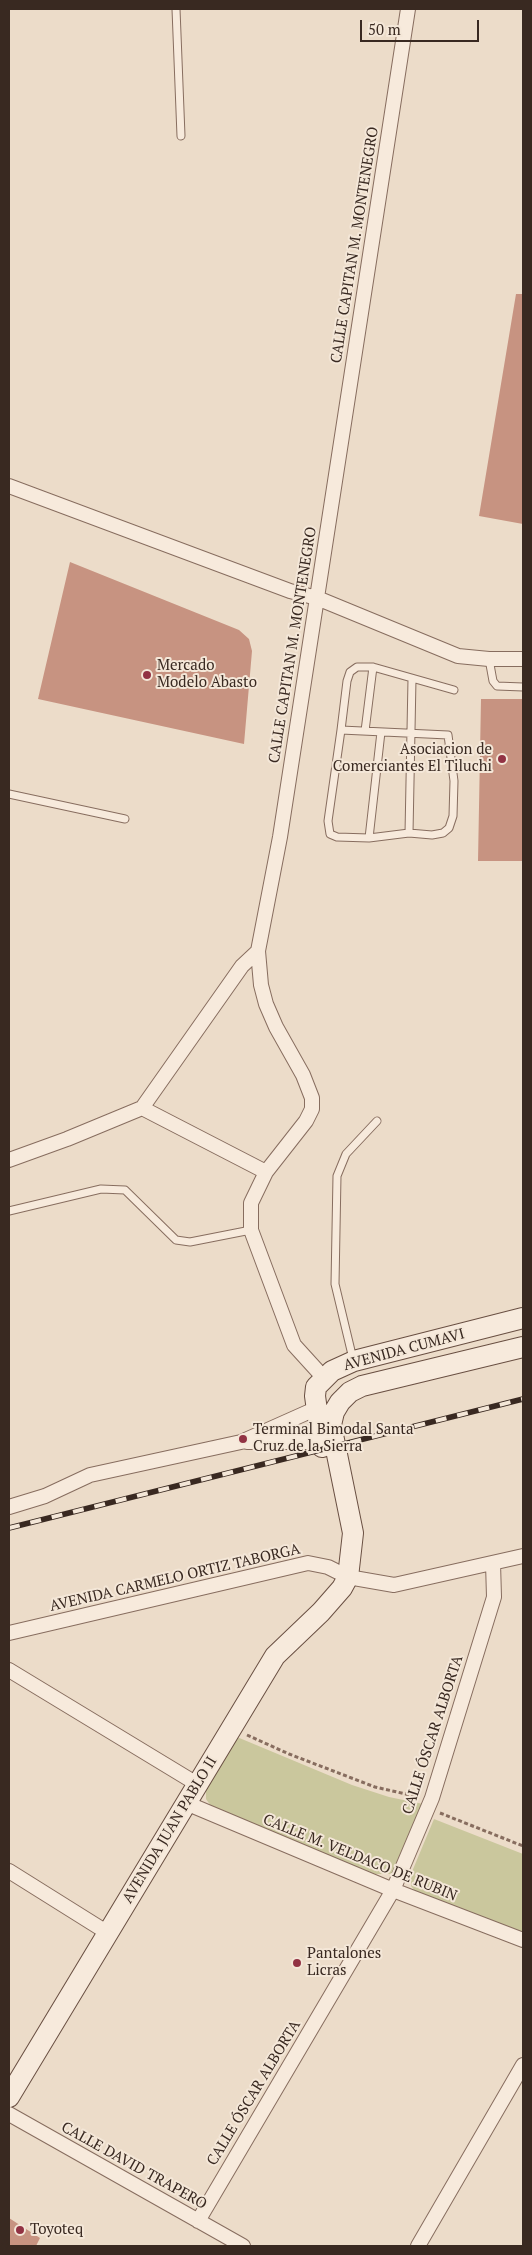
<!DOCTYPE html>
<meta charset="utf-8">
<style>
body{margin:0}
#map{position:relative;width:532px;height:2255px;overflow:hidden;background:#ecdcc9;font-family:"PT Serif",serif}
canvas{display:block}
.frame{position:absolute;inset:0;border:10px solid #392921;pointer-events:none}
.scale{position:absolute;left:360px;top:20px;width:119px;height:22px;box-sizing:border-box;border:2px solid #392921;border-top:0;padding-left:6px;font-size:15px;line-height:18px;white-space:nowrap;color:#392921;-webkit-text-stroke:4px #f4e7d8;paint-order:stroke}
</style>
<div id="map">
<canvas width="532" height="2255"></canvas>
<div class="frame"></div>
<div class="scale">50 m</div>
</div>
<script>
const c = document.querySelector('canvas').getContext('2d');
c.lineJoin = 'round';
function fill(path, color) {
  c.fillStyle = color;
  c.fill(path, 'evenodd');
}
function poly(rows) {
  const path = new Path2D();
  for (const r of rows) {
    path.moveTo(r[0], r[1]);
    for (let i = 2; i < r.length; i += 2) path.lineTo(r[i], r[i + 1]);
  }
  return path;
}
function stroke(path, color, width, dash) {
  c.strokeStyle = color;
  c.lineWidth = width;
  c.lineCap = dash ? 'butt' : 'round';
  c.setLineDash(dash || []);
  c.stroke(path);
}
function drawText(font, color, halo, rows, align = 'center') {
  c.font = font + ' "PT Serif",serif';
  c.lineWidth = 4;
  c.setLineDash([]);
  c.textBaseline = 'middle';
  c.strokeStyle = halo;
  c.fillStyle = color;
  for (const [text, x, y, turn = 0] of rows) {
    c.save();
    c.translate(x, y);
    c.rotate((+turn || 0) * Math.PI / 180);
    c.textAlign = isNaN(turn) ? turn : align;
    if (halo) c.strokeText(text, 0, 0);
    c.fillText(text, 0, 0);
    c.restore();
  }
}
const green = poly([
 [237,1737,352,1785,389,1797,423,1804,392,1874,375,1874,213,1809,206,1799,206,1790],
 [434,1819,523,1854,523,1935,415,1891,411,1886,411,1874]
]);
const building = poly([
 [516,294,523,294,523,524,479,516],
 [70,562,239,630,249,639,252,651,244,744,38,699],
 [481,699,523,699,523,861,478,861],
 [9,2218,40,2238,36,2246,9,2246]
]);
const path = poly([
 [247,1735,289,1754,375,1787,419,1797],
 [440,1813,523,1846]
]);
const lane = poly([
 [176,9,181,136],
 [489,659,493,681,497,686,523,687],
 [341,730,448,735,454,781,453,816,449,828,443,833,432,835,409,833,369,838,337,837,330,834,328,821,341,730,347,681,350,672,357,667,373,667,454,690],
 [365,731,373,667],
 [9,794,125,819],
 [409,833,412,679],
 [369,838,381,732],
 [9,1211,101,1189,125,1190,176,1240,190,1242,251,1230],
 [353,1359,335,1284,337,1176,346,1154,377,1121]
]);
const street = poly([
 [9,486,290,591,317,598,458,656,489,659,523,659],
 [258,951,261,985,266,1004,276,1027,303,1075,312,1098,312,1109,306,1121,266,1172,251,1203,251,1230,294,1345,324,1378],
 [142,1108,266,1172],
 [9,1160,67,1139,142,1108,242,966,258,951,280,837,408,9],
 [247,1442,320,1442],
 [9,1507,45,1496,90,1475,241,1442,315,1409],
 [9,1633,308,1563,328,1567,348,1577,394,1585,523,1556],
 [9,1670,197,1784],
 [186,1803,393,1890,523,1940],
 [9,1871,108,1933],
 [9,2114,243,2246],
 [198,2221,393,1890,432,1798,494,1597,493,1563],
 [418,2246,523,2065]
]);
const secondary = poly([
 [322,1447,315,1396,316,1387,332,1371,354,1361,523,1318],
 [9,2097,275,1656,321,1612,342,1588,348,1577,353,1533,331,1425,334,1412,340,1402,350,1392,362,1386,523,1347]
]);
const rail = poly([
 [9,1528,523,1399]
]);
const markers = [
 [147,675,5,"#923243"],
 [502,759,5,"#923243"],
 [243,1439,5,"#923243"],
 [297,1963,5,"#923243"],
 [20,2230,5,"#923243"]
];
const streetNames = [
 ["CALLE CAPITAN M. MONTENEGRO",355,245,-81],
 ["CALLE CAPITAN M. MONTENEGRO",293,645,-81],
 ["AVENIDA CUMAVI",404,1350,-15],
 ["AVENIDA CARMELO ORTIZ TABORGA",175,1578,-13],
 ["CALLE ÓSCAR ALBORTA",433,1735,-72],
 ["AVENIDA JUAN PABLO II",170,1830,-59],
 ["CALLE M. VELDACO DE RUBIN",360,1858,22],
 ["CALLE ÓSCAR ALBORTA",254,2093,-59],
 ["CALLE DAVID TRAPERO",134,2166,29]
];
const poiNames = [
 ["Mercado",157,666],
 ["Modelo Abasto",157,683],
 ["Asociacion de",492,750,"right"],
 ["Comerciantes El Tiluchi",492,767,"right"],
 ["Terminal Bimodal Santa",253,1430],
 ["Cruz de la Sierra",253,1447],
 ["Pantalones",307,1954],
 ["Licras",307,1971],
 ["Toyoteq",30,2230]
];
fill(green, '#cac79d');
fill(building, '#c79381');
stroke(lane, '#876d5f', 9);
stroke(street, '#876d5f', 16);
stroke(secondary, '#694f42', 22);
stroke(path, '#876d5f', 3, [4, 2.5]);
stroke(lane, '#f7eadc', 7);
stroke(street, '#f7eadc', 14);
stroke(secondary, '#f7eadc', 20);
stroke(rail, '#392921', 5.5);
stroke(rail, '#f4e7d8', 4, [11]);
for (const [x, y, r, color] of markers) {
  const dot = new Path2D();
  dot.arc(x, y, r, 0, 2 * Math.PI);
  c.fillStyle = color;
  c.fill(dot);
  stroke(dot, '#f4e7d8', 2);
}
drawText('15px', '#392921', '#f4e7d8', streetNames);
drawText('15px', '#392921', '#f4e7d8', poiNames, 'left');
</script>
